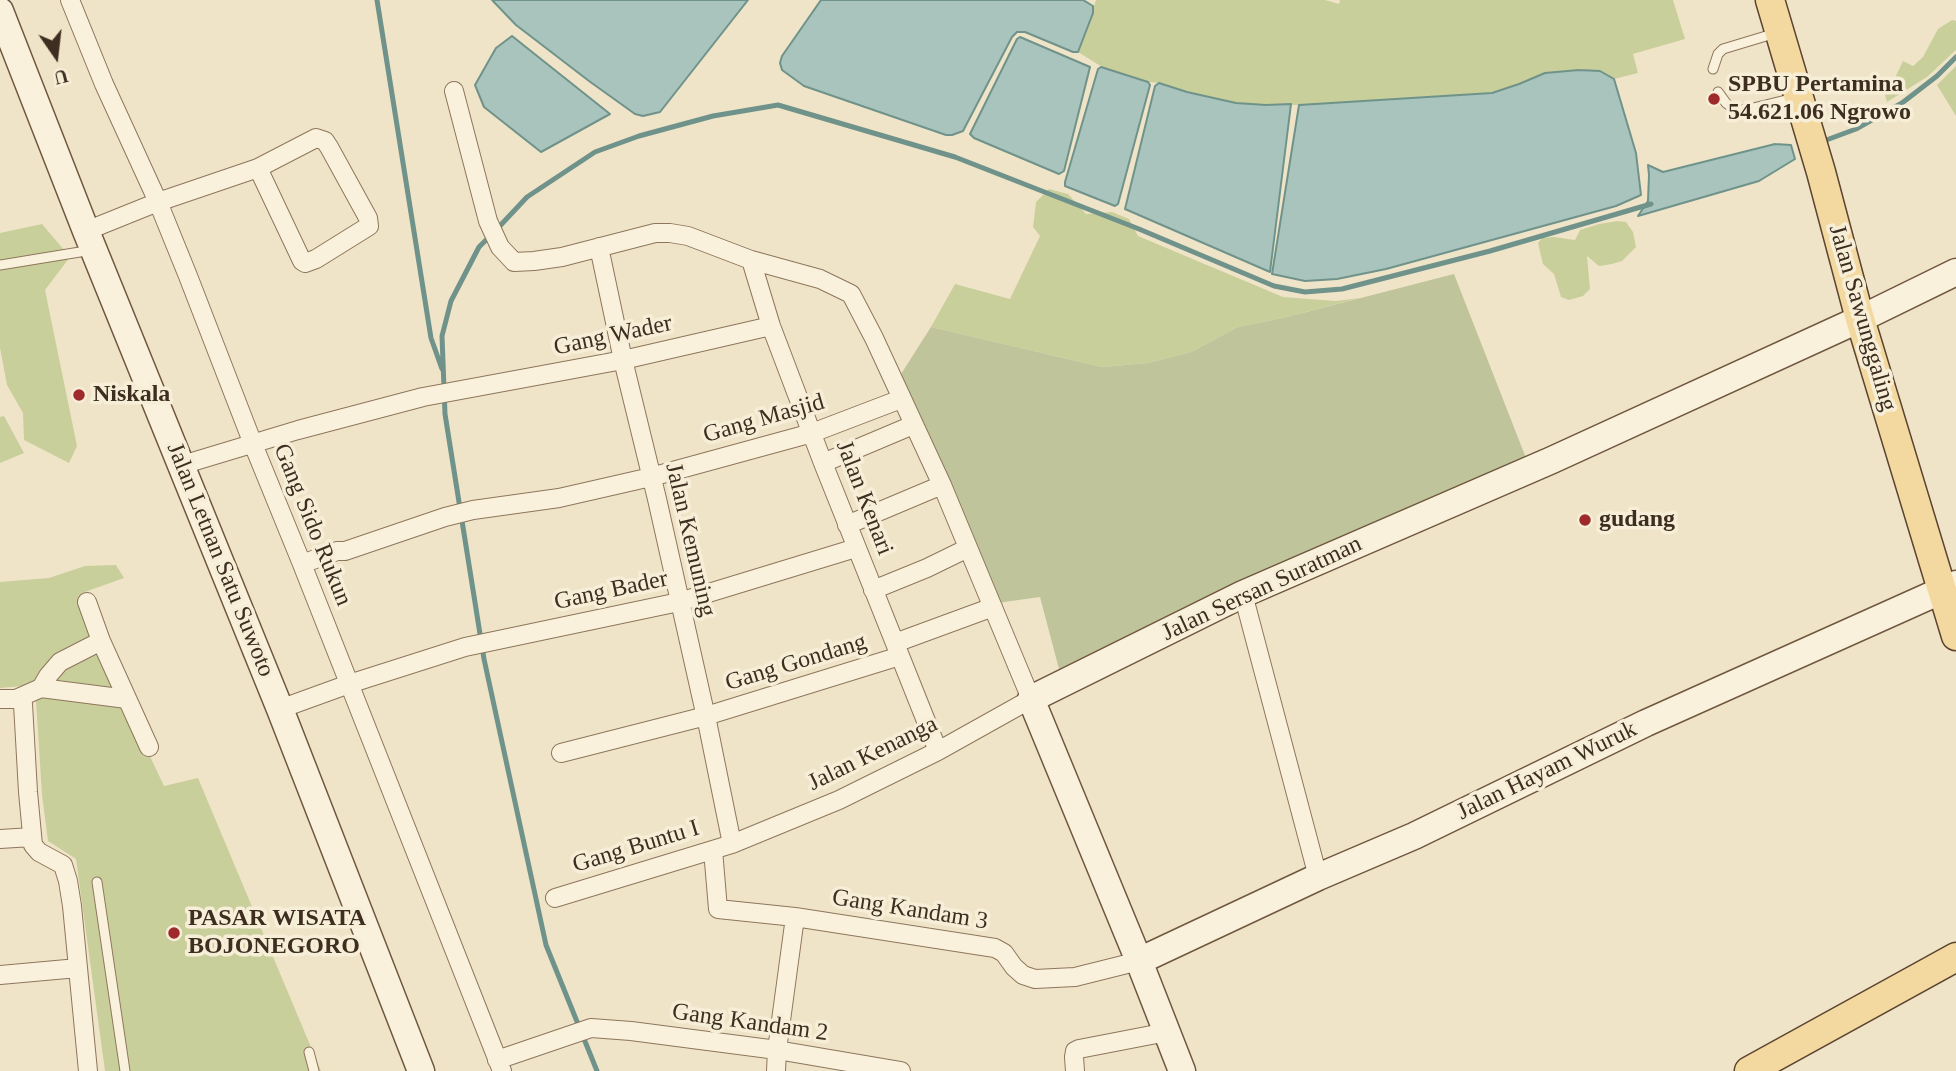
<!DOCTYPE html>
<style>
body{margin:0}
#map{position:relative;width:1956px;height:1071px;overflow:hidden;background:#f0e4c8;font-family:Georgia,serif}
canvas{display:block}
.north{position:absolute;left:21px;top:21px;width:70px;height:70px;-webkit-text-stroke:5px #f7eed8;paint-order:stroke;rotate:166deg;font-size:19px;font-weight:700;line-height:28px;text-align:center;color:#3d2e20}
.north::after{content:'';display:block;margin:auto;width:24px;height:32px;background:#3d2e20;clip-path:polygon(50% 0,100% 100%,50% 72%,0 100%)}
</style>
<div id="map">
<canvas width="1956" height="1071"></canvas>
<div class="north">U</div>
</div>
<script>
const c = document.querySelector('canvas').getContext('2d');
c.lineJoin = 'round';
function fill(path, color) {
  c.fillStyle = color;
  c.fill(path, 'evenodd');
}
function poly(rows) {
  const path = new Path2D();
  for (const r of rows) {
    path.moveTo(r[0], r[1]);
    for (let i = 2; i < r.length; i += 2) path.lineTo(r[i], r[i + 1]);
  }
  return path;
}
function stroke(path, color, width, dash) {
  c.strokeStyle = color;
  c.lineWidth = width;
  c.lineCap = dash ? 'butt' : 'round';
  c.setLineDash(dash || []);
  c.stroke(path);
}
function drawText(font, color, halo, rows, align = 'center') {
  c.font = font + ' Georgia,serif';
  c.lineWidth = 7;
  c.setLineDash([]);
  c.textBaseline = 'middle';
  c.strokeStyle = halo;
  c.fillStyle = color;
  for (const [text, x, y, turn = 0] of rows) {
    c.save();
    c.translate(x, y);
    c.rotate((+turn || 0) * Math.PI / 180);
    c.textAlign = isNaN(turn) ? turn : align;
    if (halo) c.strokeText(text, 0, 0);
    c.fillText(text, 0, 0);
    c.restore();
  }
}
const green = poly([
 [1096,0,1325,0,1339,4,1340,0,1673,0,1685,39,1633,54,1638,73,1614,79,1600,71,1579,70,1545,73,1519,84,1492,93,1299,105,1266,105,1236,103,1187,92,1159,83,1148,82,1102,67,1078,52],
 [1952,20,1956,21,1956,50,1927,77,1887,102,1882,84,1894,80,1903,61,1913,66,1923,57,1938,29],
 [1956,66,1956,116,1937,85],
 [1049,189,1068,194,1086,214,1112,212,1129,219,1138,236,1283,297,1336,301,1360,298,1287,317,1238,327,1191,352,1148,363,1102,367,931,327,955,284,1010,299,1040,236,1033,227,1036,202],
 [1617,221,1626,222,1633,232,1636,247,1622,261,1612,264,1599,266,1587,256,1590,289,1583,296,1569,300,1561,297,1554,274,1543,264,1538,243,1542,238,1554,237,1575,240,1580,230,1599,224],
 [42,224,70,257,45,290,77,446,69,463,24,440,23,413,7,385,0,348,0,233],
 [4,416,24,453,0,463,0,417],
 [116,565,124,578,82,593,91,631,164,786,198,778,321,1071,105,1071,76,859,48,841,42,795,35,685,0,688,0,582,49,578,85,566]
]);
const cemetery = poly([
 [1454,274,1526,458,1240,585,1059,669,1040,597,997,603,901,374,931,327,1102,367,1148,363,1191,352,1238,327,1287,317]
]);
const water = poly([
 [492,0,748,0,660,112,643,116,635,114,589,81,516,25,492,0],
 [821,0,1083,0,1093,6,1093,13,1078,52,1073,52,1025,32,1017,32,1012,37,963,131,952,135,946,135,804,86,782,70,780,63,782,56,821,0],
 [512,36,610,114,541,152,484,107,475,85,496,48,512,36],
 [1020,37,1090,67,1064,171,1059,174,974,138,970,134,1017,39,1020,37],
 [1101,67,1148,82,1150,85,1118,204,1115,206,1065,186,1065,182,1098,69,1101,67],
 [1579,70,1600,71,1614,79,1636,153,1641,195,1616,206,1386,269,1337,279,1305,281,1272,274,1299,105,1492,93,1519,84,1545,73,1579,70],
 [1159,83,1187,92,1236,103,1266,105,1291,104,1270,272,1125,209,1155,86,1159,83],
 [1775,144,1791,145,1795,159,1759,181,1638,216,1648,201,1649,175,1648,165,1663,172,1775,144]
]);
const stream = poly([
 [377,0,431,338,442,369],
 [1821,142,1856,129,1902,103,1937,76,1956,57],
 [497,229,527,197,595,152,639,136,713,116,778,105,955,157,1139,229,1274,286,1305,292,1342,289,1490,251,1651,204],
 [490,236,479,247,451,301,442,336,445,414,484,659,546,945,597,1071]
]);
const lane = poly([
 [1713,69,1718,54,1723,49,1776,33],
 [1718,92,1726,103,1735,110,1745,110,1794,98],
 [0,265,92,250],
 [97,882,125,1071],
 [309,1052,314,1071]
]);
const street = poly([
 [70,0,104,84,158,202,188,276,253,444,302,564,502,1071],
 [454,91,488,221,500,247,514,262,534,261,562,257,655,233,670,233,688,236,751,260,820,279,851,294,874,338,942,485,1031,699,938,751,839,800,732,844,555,898],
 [86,231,158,202,258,168,316,138,325,141,329,147,368,218,369,226,316,259,305,263,302,261,258,168],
 [599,247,623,360,657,499,708,726,732,844],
 [751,260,771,326,823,463,938,751],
 [823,463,913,425],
 [182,465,298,430,423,397,623,360,771,326],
 [847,525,942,485],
 [302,564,337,551,345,551,445,517,473,510,559,498,651,477,812,433,901,399],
 [873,590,927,568,968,548],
 [1243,594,1318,877],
 [101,641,149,747],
 [895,643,993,607],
 [41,688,127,699],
 [0,699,16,699,20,700,23,704,28,792,33,845,39,852,63,865,68,881,72,906,88,1071],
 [16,699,41,688,48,676,60,662,101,641,87,602],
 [280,709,349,684,465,647,679,602,856,548],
 [561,753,706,716,900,656],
 [0,839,32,837],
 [713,850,718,909,795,917,995,948,1004,953,1014,967,1023,975,1035,979,1075,977,1139,961],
 [0,975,78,968],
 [497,1060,591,1028,631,1031,777,1050,901,1071],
 [776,1071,777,1050,795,917],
 [1075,1071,1074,1057,1075,1051,1079,1049,1167,1032]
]);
const secondary = poly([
 [0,11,86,231,280,709,421,1071],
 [1139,961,1318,877,1414,836,1646,723,1956,584],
 [1182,1071,1139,961,1031,699,1243,594,1552,460,1860,319,1956,272]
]);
const primary = poly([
 [1770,0,1821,172,1860,319,1956,636],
 [1749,1071,1956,957]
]);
const markers = [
 [1714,99,7,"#9e2a2b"],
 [79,395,7,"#9e2a2b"],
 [1585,520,7,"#9e2a2b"],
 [174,933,7,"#9e2a2b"]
];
const poiNames = [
 ["SPBU Pertamina",1728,85],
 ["54.621.06 Ngrowo",1728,113],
 ["Niskala",93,395],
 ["gudang",1599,520],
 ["PASAR WISATA",188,919],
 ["BOJONEGORO",188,947]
];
const streetNames = [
 ["Jalan Sawunggaling",1862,318,74],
 ["Gang Wader",613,336,-12],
 ["Gang Masjid",764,419,-16],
 ["Jalan Kenari",864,498,69],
 ["Gang Sido Rukun",312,525,68],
 ["Jalan Kemuning",690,540,77],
 ["Jalan Letnan Satu Suwoto",220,560,68],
 ["Jalan Sersan Suratman",1262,589,-25],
 ["Gang Bader",611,591,-12],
 ["Gang Gondang",796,663,-17],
 ["Jalan Kenanga",873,754,-26],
 ["Jalan Hayam Wuruk",1547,771,-26],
 ["Gang Buntu I",636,847,-17],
 ["Gang Kandam 3",910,910,9],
 ["Gang Kandam 2",750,1023,8]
];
fill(green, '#c9cf9b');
fill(cemetery, '#bfc49a');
fill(water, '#a9c4bc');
stroke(water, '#6f938a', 2);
stroke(stream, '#6f938a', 5);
stroke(lane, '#8d765c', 11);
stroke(street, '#8d765c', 20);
stroke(secondary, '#6f573f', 29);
stroke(primary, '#5b4430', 31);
stroke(lane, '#faf1dc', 9);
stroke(street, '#faf1dc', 18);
stroke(secondary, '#faf1dc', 26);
stroke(primary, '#f3d9a0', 28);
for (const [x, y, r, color] of markers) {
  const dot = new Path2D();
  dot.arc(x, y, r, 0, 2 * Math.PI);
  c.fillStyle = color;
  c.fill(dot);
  stroke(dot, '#f7eed8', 2.5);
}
drawText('bold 24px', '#3d2e20', '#f7eed8', poiNames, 'left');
drawText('24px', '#3d2e20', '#f7eed8', streetNames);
</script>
